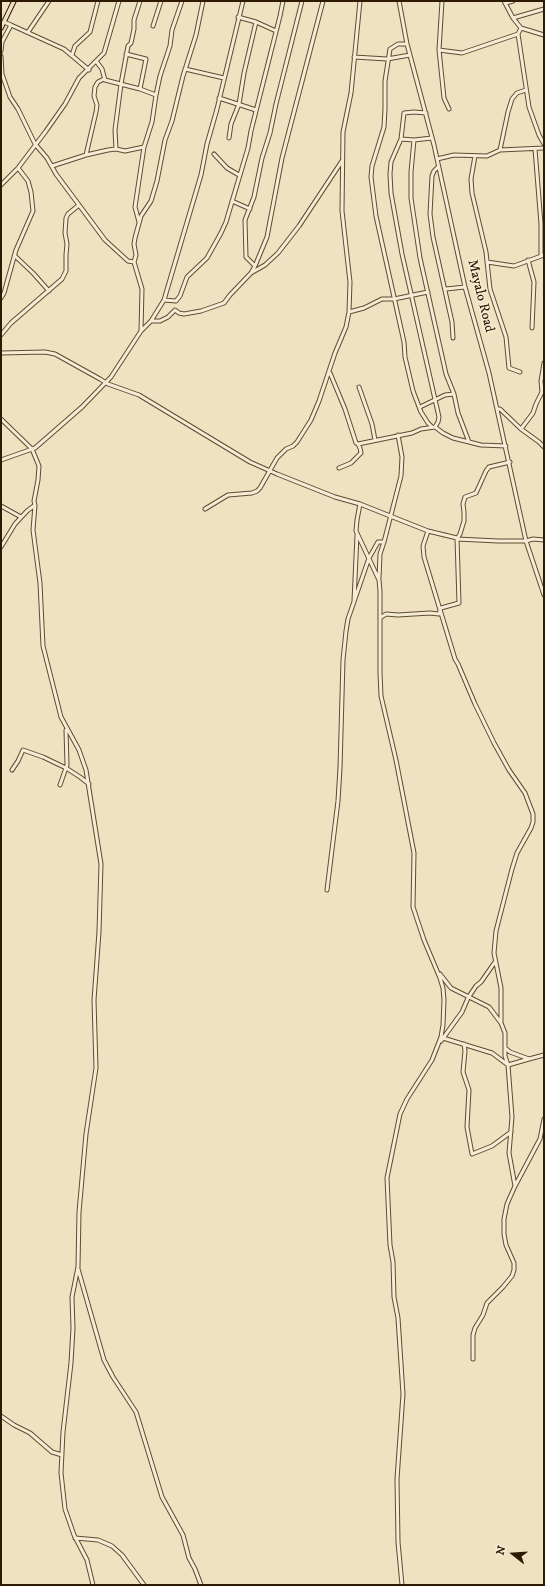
<!DOCTYPE html>
<style>
body{margin:0}
#map{position:relative;width:545px;height:1586px;overflow:hidden;background:#efe2c0;font-family:"IM FELL DW Pica",serif}
canvas{display:block}
.frame{position:absolute;inset:0;border:2px solid #2e1901;pointer-events:none}
.north{position:absolute;left:493px;top:1534px;width:40px;height:40px;-webkit-text-stroke:3px #f5ecd6;paint-order:stroke;rotate:287deg;font-size:11px;font-weight:700;line-height:16px;text-align:center;color:#2e1901}
.north::after{content:'';display:block;margin:auto;width:14px;height:18px;background:#2e1901;clip-path:polygon(50% 0,100% 100%,50% 72%,0 100%)}
</style>
<div id="map">
<canvas width="545" height="1586"></canvas>
<div class="frame"></div>
<div class="north">N</div>
</div>
<script>
const c = document.querySelector('canvas').getContext('2d');
c.lineJoin = 'round';
function poly(rows) {
  const path = new Path2D();
  for (const r of rows) {
    path.moveTo(r[0], r[1]);
    for (let i = 2; i < r.length; i += 2) path.lineTo(r[i], r[i + 1]);
  }
  return path;
}
function stroke(path, color, width, dash) {
  c.strokeStyle = color;
  c.lineWidth = width;
  c.lineCap = dash ? 'butt' : 'round';
  c.setLineDash(dash || []);
  c.stroke(path);
}
function drawText(font, color, halo, rows, align = 'center') {
  c.font = font + ' "IM FELL DW Pica",serif';
  c.lineWidth = 3;
  c.setLineDash([]);
  c.textBaseline = 'middle';
  c.strokeStyle = halo;
  c.fillStyle = color;
  for (const [text, x, y, turn = 0] of rows) {
    c.save();
    c.translate(x, y);
    c.rotate((+turn || 0) * Math.PI / 180);
    c.textAlign = isNaN(turn) ? turn : align;
    if (halo) c.strokeText(text, 0, 0);
    c.fillText(text, 0, 0);
    c.restore();
  }
}
const minor = poly([
 [399,1,407,44,434,145,465,287,489,373,526,541,544,595],
 [442,1,439,50,444,98,449,109],
 [504,1,513,18,521,28,544,35],
 [506,3,513,1],
 [238,17,256,22,276,31],
 [513,18,544,9],
 [11,25,64,49,89,70],
 [153,26,161,1],
 [521,28,518,34,529,107,539,135,544,144],
 [28,32,49,1],
 [407,44,398,44,390,49,385,81,385,109,384,127,372,166,371,177,376,216,404,342,405,357,413,391,421,412,428,423,432,427],
 [439,50,462,53,518,34],
 [1,51,2,42,11,25,4,22],
 [126,54,146,59,140,89],
 [72,55,75,46,90,32,98,1],
 [1,56,2,74,10,97,18,109,35,144,47,158,56,174,105,240,128,261,134,262],
 [354,57,387,59,410,55],
 [96,61,102,69,105,80,140,89,156,95],
 [185,69,224,78],
 [219,98,256,110],
 [229,138,231,124,239,104,244,73,256,22],
 [401,139,414,140,432,138],
 [414,140,411,172,411,198,420,258,446,374,454,394,458,413,469,442],
 [116,149,115,130,121,84,128,46,131,43,134,29,134,20,140,1],
 [535,149,541,224,541,256],
 [500,150,508,112,512,99,517,93,526,90],
 [214,154,227,168,239,175],
 [86,155,96,112,97,105,94,96,95,87,98,82,104,79],
 [475,156,471,179,472,193,486,252,490,289,506,337,509,368,520,372],
 [437,159,454,155,487,156,500,150,544,148],
 [52,166,86,155,108,150,116,149,125,151,144,147],
 [438,167,434,171,432,176,430,214,433,237,452,322,453,338],
 [1,185,18,168,46,131,65,104,79,78,104,53,119,1],
 [232,201,250,209],
 [139,222,135,207,144,147,152,122,156,95,160,76,170,46,172,30,182,1],
 [15,256,33,273,49,291],
 [528,260,534,282,532,328],
 [487,262,514,266,544,255],
 [255,266,246,257,245,220,254,197,262,158,270,133,276,104,302,1],
 [251,273,265,265,278,253,299,226,342,161],
 [446,289,465,287],
 [1,298,4,293,16,250,33,211,31,192,28,181,18,168],
 [164,300,176,301,180,296,187,277,207,258,221,233,226,222,248,148,251,131,280,16,283,1],
 [349,312,364,308,382,299,394,299,428,292],
 [151,321,160,321,168,317,175,310,179,313,184,314,201,311,224,303,230,295,251,273,255,266,267,237,282,158,323,1],
 [141,331,142,289,134,262,136,255,134,244,135,238,141,216,151,201,157,181,165,140,172,121,183,76,196,35,203,1],
 [1,335,11,323,62,279,66,271,66,255,67,244,65,233,66,218,68,214,79,205],
 [1,353,45,352,55,354,100,379,108,384,139,395,250,462,277,474,335,497,360,504,428,531,457,538,459,603,441,608,439,614,430,613,398,615,386,614,380,618],
 [330,373,345,409,356,443,358,444,412,433,421,429,435,427,438,422,439,417,402,254,391,193,390,174,391,162,401,139,404,113,414,112,426,113],
 [359,387,372,424,375,440],
 [420,407,445,395,454,394],
 [497,409,500,409,521,429,539,442,544,447],
 [1,419,32,449,39,466,38,480,34,501,35,505,27,511,15,524,1,547],
 [435,427,443,433,453,438,481,445,506,446],
 [521,429,533,413,536,404,542,392,541,381,544,363],
 [1,460,35,448,82,407,111,377,141,331,151,321,164,300,201,175,207,144,217,109,243,1],
 [510,462,489,467,486,471,476,493,465,497,463,504,464,512,464,521,460,534,457,539,498,541,526,541,533,539,544,540],
 [339,468,351,463,361,453,360,448,358,444],
 [360,504,357,520,356,531,379,580,380,591,380,673,381,696,396,760,414,853,413,907,424,940,440,978,443,988,444,1000,443,1025,441,1037,432,1060,407,1099,400,1114,387,1178,390,1245,393,1262,394,1297,398,1318,403,1394,397,1479,398,1542,402,1585],
 [35,505,33,530,40,583,43,646,61,717,79,750,86,770,101,864,99,932,94,1000,96,1068,86,1134,79,1212,78,1267,72,1297,73,1328,71,1363,63,1432,61,1473,65,1509,74,1535,87,1560,93,1585],
 [1,506,21,517],
 [205,509,228,495,252,493,257,491,260,488,277,458,286,449,293,446,297,442,311,420,319,401,335,353,346,327,349,312,350,282,342,211,343,132,351,93,360,1],
 [428,531,423,546,424,557,455,659,458,664,475,704,494,743,509,770,525,793,533,814,533,822,531,828,517,853,512,869,496,931,494,953,501,988,501,1023,505,1033,505,1056,508,1065,512,1117,509,1153,515,1186,507,1204,504,1219,504,1234,506,1245,514,1263,514,1270,512,1276,503,1287,487,1303,483,1315,475,1328,473,1335,473,1359],
 [379,578,380,554,384,542],
 [354,601,357,535],
 [12,770,18,761,23,750,43,757,66,768,80,777,89,784],
 [60,785,67,765,66,730],
 [327,890,338,801,340,768,343,660,346,631,348,619,369,558,378,542,384,542,401,476,402,457,398,435],
 [440,974,451,988,489,1007,501,1023],
 [443,1038,492,1053,508,1065,529,1059],
 [441,1041,462,1012,468,998,476,986,481,982,495,962],
 [464,1044,465,1051,463,1072,469,1090,467,1127,472,1154,492,1146,511,1132],
 [505,1048,510,1052,529,1059,544,1055],
 [515,1186,540,1139,544,1119],
 [78,1269,104,1360,113,1377,136,1412,162,1497,183,1535,189,1558,195,1569,201,1585],
 [1,1416,14,1425,30,1433,52,1452,62,1455],
 [75,1538,98,1540,112,1546,122,1555,144,1585]
]);
const major = poly([
 [1,28,14,1]
]);
const streetNames = [
 ["Mayalo Road",480,296,76]
];
stroke(minor, '#5e4b31', 5);
stroke(major, '#2e1901', 5.5);
stroke(minor, '#f5ecd6', 3);
stroke(major, '#efe2c0', 3.5);
drawText('14px', '#2e1901', '#f5ecd6', streetNames);
</script>
